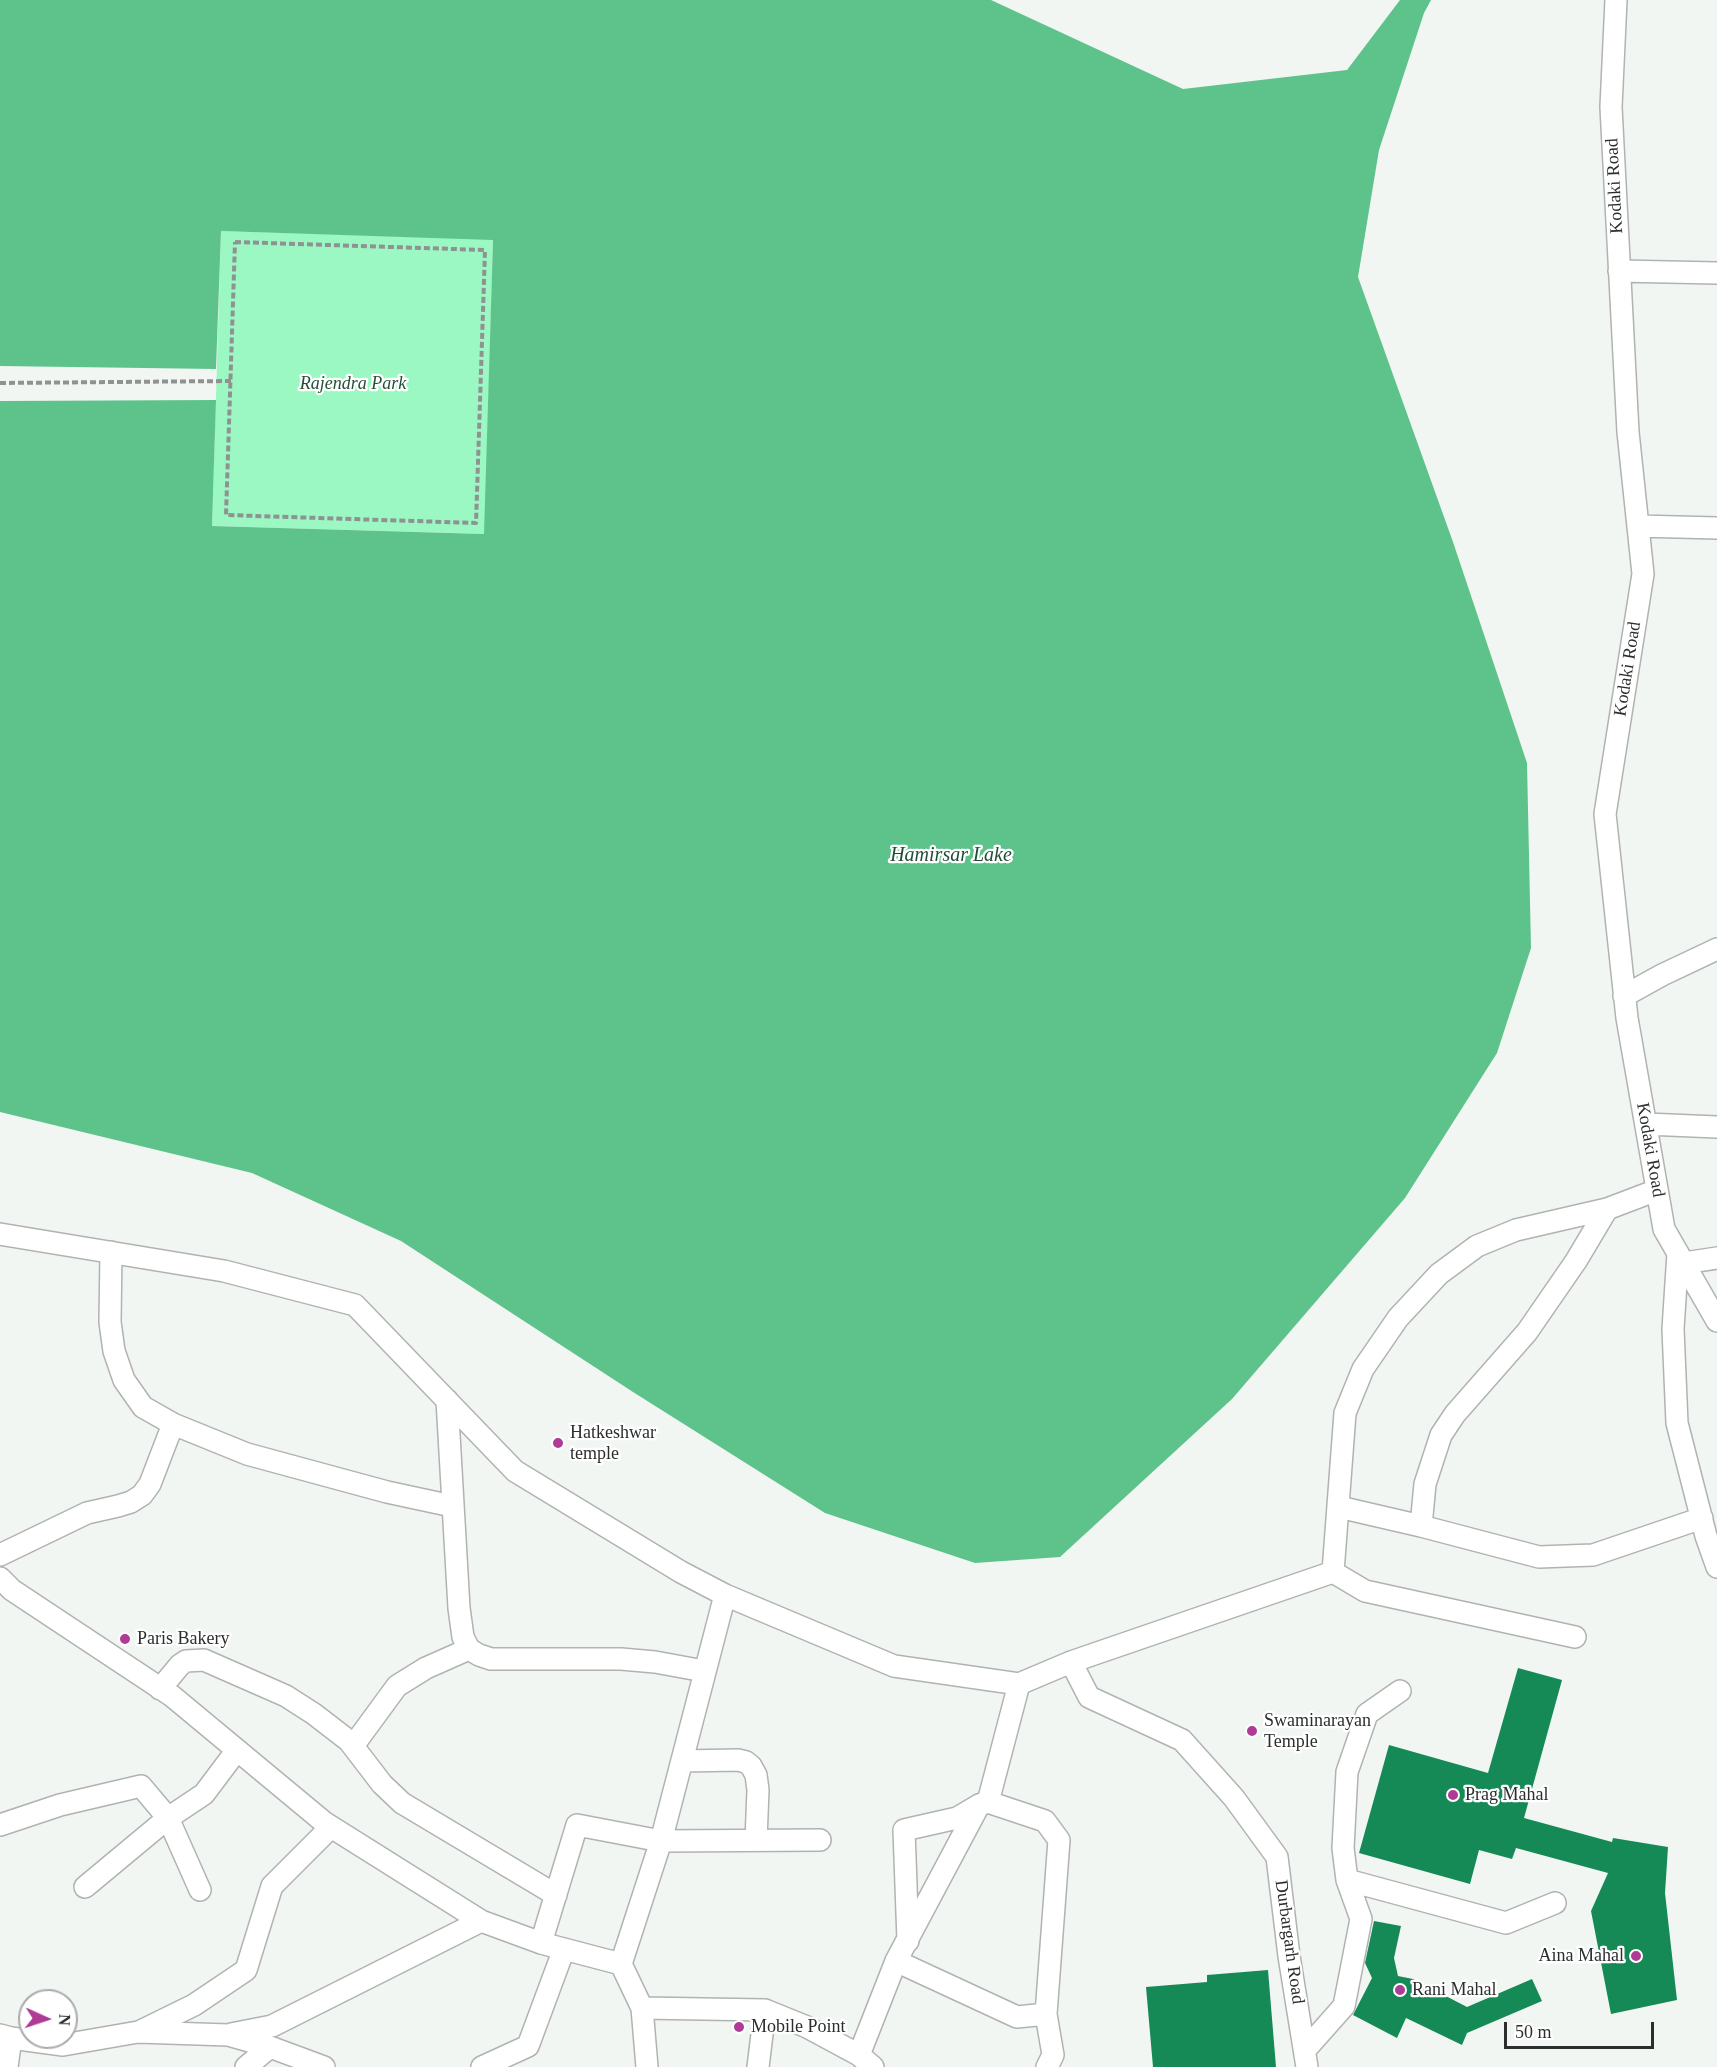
<!DOCTYPE html>
<style>
body{margin:0}
#map{position:relative;width:1717px;height:2067px;overflow:hidden;background:#f2f6f3;font-family:Georgia,serif}
canvas{display:block}
.north{position:absolute;left:18px;top:1989px;width:60px;height:60px;box-sizing:border-box;background:#fff;border:2px solid #ababab;border-radius:50%;rotate:93deg;font-size:16px;font-weight:700;line-height:24px;text-align:center;color:#2c2e2d}
.north::after{content:'';display:block;margin:auto;width:21px;height:27px;background:#ae3b96;clip-path:polygon(50% 0,100% 100%,50% 72%,0 100%)}
.scale{position:absolute;left:1504px;top:2022px;width:150px;height:27px;box-sizing:border-box;border:3px solid #2c2e2d;border-top:0;padding-left:8px;font-size:18px;line-height:21px;white-space:nowrap;color:#2c2e2d;-webkit-text-stroke:4px #fff;paint-order:stroke}
</style>
<div id="map">
<canvas width="1717" height="2067"></canvas>
<div class="north">N</div>
<div class="scale">50 m</div>
</div>
<script>
const c = document.querySelector('canvas').getContext('2d');
c.lineJoin = 'round';
function fill(path, color) {
  c.fillStyle = color;
  c.fill(path, 'evenodd');
}
function poly(rows) {
  const path = new Path2D();
  for (const r of rows) {
    path.moveTo(r[0], r[1]);
    for (let i = 2; i < r.length; i += 2) path.lineTo(r[i], r[i + 1]);
  }
  return path;
}
function stroke(path, color, width, dash) {
  c.strokeStyle = color;
  c.lineWidth = width;
  c.lineCap = dash ? 'butt' : 'round';
  c.setLineDash(dash || []);
  c.stroke(path);
}
function drawText(font, color, halo, rows, align = 'center') {
  c.font = font + ' Georgia,serif';
  c.lineWidth = 4.5;
  c.setLineDash([]);
  c.textBaseline = 'middle';
  c.strokeStyle = halo;
  c.fillStyle = color;
  for (const [text, x, y, turn = 0] of rows) {
    c.save();
    c.translate(x, y);
    c.rotate((+turn || 0) * Math.PI / 180);
    c.textAlign = isNaN(turn) ? turn : align;
    if (halo) c.strokeText(text, 0, 0);
    c.fillText(text, 0, 0);
    c.restore();
  }
}
const green = poly([
 [221,231,493,239,485,534,212,526]
]);
const water = poly([
 [0,0,991,0,1183,89,1347,70,1400,0,1431,0,1424,13,1379,150,1358,277,1453,542,1527,763,1531,948,1497,1053,1405,1198,1232,1399,1060,1557,975,1563,825,1513,633,1392,401,1241,252,1173,0,1112,0,401,216,400,212,526,484,534,493,240,221,231,216,369,0,366]
]);
const building = poly([
 [1518,1668,1562,1680,1524,1818,1612,1842,1613,1838,1668,1847,1665,1893,1677,2000,1611,2014,1591,1911,1608,1873,1516,1848,1512,1859,1479,1850,1470,1884,1359,1853,1389,1745,1488,1773],
 [1374,1921,1401,1926,1394,1958,1398,1976,1413,1979,1467,2007,1532,1979,1542,2001,1467,2033,1462,2045,1406,2018,1397,2038,1353,2015,1372,1978,1365,1963],
 [1268,1970,1276,2067,1153,2067,1146,1987,1207,1982,1207,1975]
]);
const path = poly([
 [235,242,485,250,476,523,226,515,235,242],
 [0,383,231,381]
]);
const minor = poly([
 [1616,0,1611,107,1628,432,1643,574,1605,814,1627,1018,1664,1229,1717,1321],
 [1619,271,1717,273],
 [1638,526,1717,528],
 [1624,996,1662,975,1717,949],
 [1646,1124,1717,1127],
 [0,1234,224,1271,355,1305,515,1471,681,1572,725,1595,894,1666,1019,1684,1071,1662,1333,1572,1345,1413,1363,1369,1398,1318,1439,1274,1477,1246,1516,1230,1607,1209,1657,1190],
 [111,1252,110,1322,114,1351,124,1380,143,1407,173,1424,247,1454,387,1492,452,1506],
 [1678,1253,1673,1329,1677,1423,1706,1536,1717,1567],
 [1684,1263,1717,1258],
 [447,1400,459,1608,463,1637,469,1649,479,1655,491,1659,621,1659,655,1662,704,1671],
 [1339,1507,1421,1526,1539,1557,1593,1555,1702,1518],
 [1421,1526,1425,1484,1441,1435,1455,1414,1527,1332,1576,1261,1607,1209],
 [0,1555,87,1513,118,1506,131,1502,142,1495,150,1484,173,1424],
 [1333,1572,1365,1591,1575,1637],
 [0,1578,12,1590,172,1696,325,1823,481,1921,541,1943,621,1964,642,2008,765,2010,807,2027,859,2055,873,2067],
 [1071,1662,1089,1697,1182,1740,1234,1798,1277,1857,1289,1956,1307,2067],
 [160,1689,180,1665,186,1661,204,1660,286,1696,314,1714,349,1741,382,1784,402,1803,556,1895],
 [353,1746,397,1686,426,1668,469,1649],
 [682,1761,738,1760,746,1762,751,1766,756,1775,758,1790,756,1840],
 [988,1802,1045,1821,1059,1840,1046,2014,1053,2055,1047,2067],
 [0,1825,60,1805,141,1786,168,1818,200,1890],
 [1347,1880,1506,1923,1555,1903],
 [85,1887,168,1818,204,1794,237,1750],
 [908,1941,904,1830,957,1818,979,1805],
 [541,1943,577,1825,661,1841,820,1840],
 [896,1961,1017,2017,1046,2014],
 [621,1964,661,1841,725,1595],
 [642,2008,647,2067],
 [141,2031,194,2005,246,1970,272,1886,331,1827],
 [231,2034,272,2026,481,1921],
 [0,2035,11,2038,63,2045,138,2032,228,2035,270,2047,324,2067],
 [1305,2050,1344,2006,1361,1919,1347,1880,1343,1848,1347,1772,1367,1714,1400,1691],
 [859,2055,896,1961,979,1805,988,1802,1019,1684],
 [7,2067,11,2038],
 [246,2067,270,2047],
 [482,2067,528,2046,564,1949],
 [758,2067,765,2010]
]);
const markers = [
 [558,1443,6,"#ae3b96"],
 [125,1639,6,"#ae3b96"],
 [1252,1731,6,"#ae3b96"],
 [1453,1795,6,"#ae3b96"],
 [1636,1956,6,"#ae3b96"],
 [1400,1990,6,"#ae3b96"],
 [739,2027,6,"#ae3b96"]
];
const streetNames = [
 ["Kodaki Road",1615,186,-93],
 ["Kodaki Road",1628,669,-81],
 ["Kodaki Road",1650,1150,80],
 ["Durbargarh Road",1289,1942,82]
];
const parkNames = [
 ["Rajendra Park",353,384]
];
const poiNames = [
 ["Hatkeshwar",570,1433],
 ["temple",570,1454],
 ["Paris Bakery",137,1639],
 ["Swaminarayan",1264,1721],
 ["Temple",1264,1742],
 ["Prag Mahal",1465,1795],
 ["Aina Mahal",1624,1956,"right"],
 ["Rani Mahal",1412,1990],
 ["Mobile Point",751,2027]
];
const waterNames = [
 ["Hamirsar Lake",951,856]
];
fill(green, '#9cf8c2');
fill(water, '#5dc38b');
fill(building, '#168a56');
stroke(minor, '#b0b3b1', 24);
stroke(path, '#8f9290', 4, [6, 3]);
stroke(minor, '#fff', 21);
for (const [x, y, r, color] of markers) {
  const dot = new Path2D();
  dot.arc(x, y, r, 0, 2 * Math.PI);
  c.fillStyle = color;
  c.fill(dot);
  stroke(dot, '#fff', 2);
}
drawText('18px', '#2c2e2d', '#fff', streetNames);
drawText('italic 18px', '#254f37', '#fff', parkNames);
drawText('18px', '#2c2e2d', '#fff', poiNames, 'left');
drawText('italic 20px', '#224c35', '#fff', waterNames);
</script>
